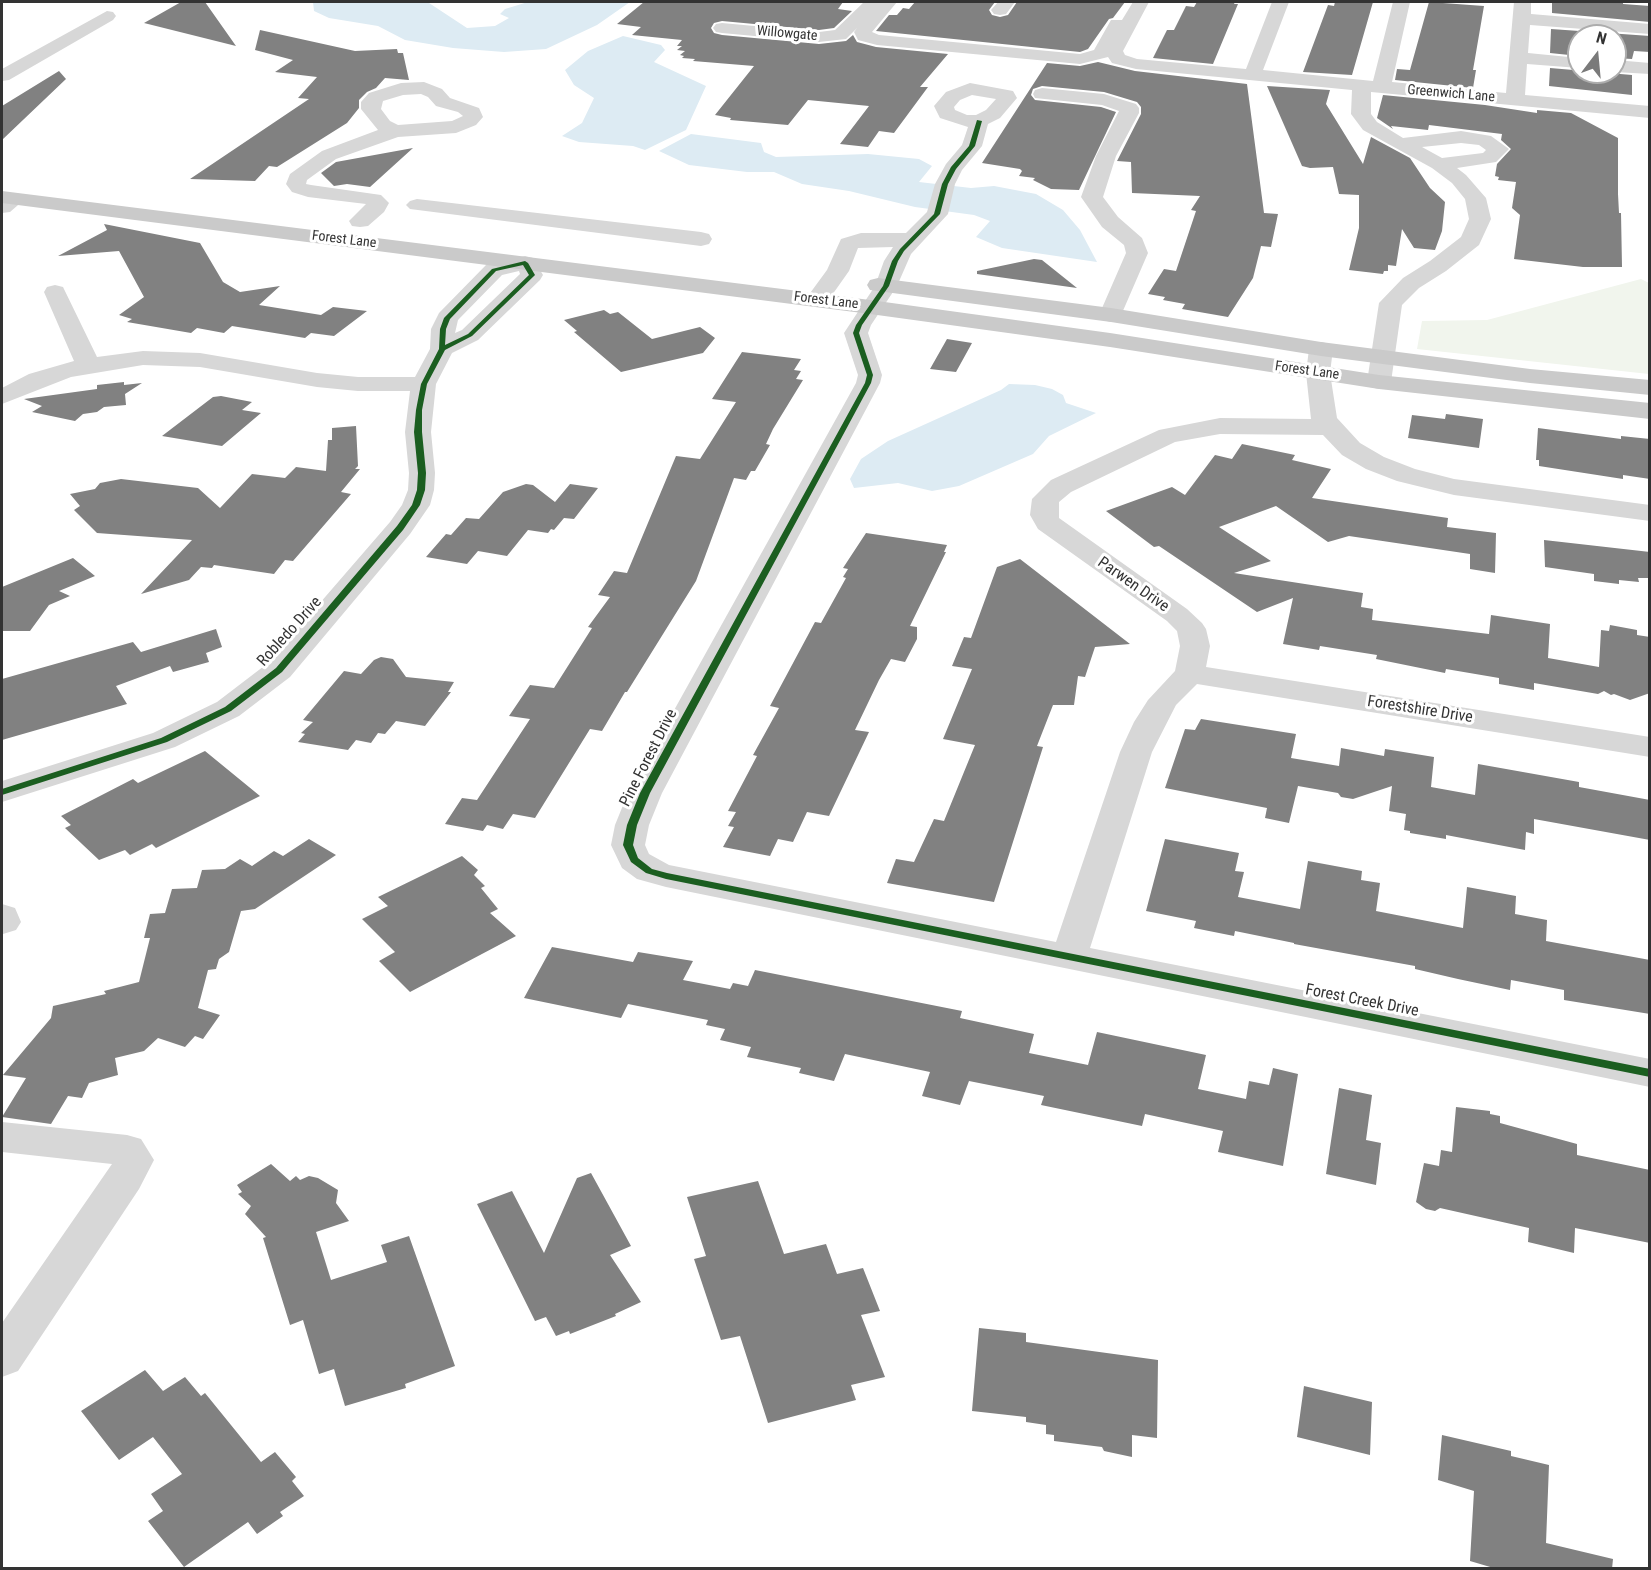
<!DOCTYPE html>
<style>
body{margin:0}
#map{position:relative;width:1651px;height:1570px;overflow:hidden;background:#fff;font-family:"Roboto Condensed",sans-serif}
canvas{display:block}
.frame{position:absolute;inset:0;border:3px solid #333;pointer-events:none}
.north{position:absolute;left:1567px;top:24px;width:60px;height:60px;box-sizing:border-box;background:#fff;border:2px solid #adadad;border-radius:50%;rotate:16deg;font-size:16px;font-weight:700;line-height:24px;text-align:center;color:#333}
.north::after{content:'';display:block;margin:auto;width:21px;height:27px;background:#7a7a7a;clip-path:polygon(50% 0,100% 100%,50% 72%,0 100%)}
</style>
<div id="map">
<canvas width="1651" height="1570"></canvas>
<div class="frame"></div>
<div class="north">N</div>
</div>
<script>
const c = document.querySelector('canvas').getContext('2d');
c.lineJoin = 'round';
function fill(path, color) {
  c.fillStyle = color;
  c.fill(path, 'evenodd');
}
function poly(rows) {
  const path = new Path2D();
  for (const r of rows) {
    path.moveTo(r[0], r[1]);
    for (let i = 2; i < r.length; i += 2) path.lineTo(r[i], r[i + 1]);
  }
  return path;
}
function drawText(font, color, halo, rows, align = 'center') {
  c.font = font + ' "Roboto Condensed",sans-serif';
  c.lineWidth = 6;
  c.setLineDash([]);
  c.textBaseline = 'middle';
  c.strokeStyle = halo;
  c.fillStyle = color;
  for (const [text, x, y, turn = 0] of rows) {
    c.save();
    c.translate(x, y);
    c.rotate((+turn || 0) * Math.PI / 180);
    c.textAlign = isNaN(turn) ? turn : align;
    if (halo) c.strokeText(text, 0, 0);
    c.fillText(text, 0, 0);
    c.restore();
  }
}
const green = poly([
 [1641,279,1649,283,1649,374,1417,349,1422,321,1487,320]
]);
const water = poly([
 [313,2,442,2,429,3,467,28,495,26,509,18,500,14,505,9,528,2,630,2,597,25,546,49,504,52,453,48,405,40,378,26,329,18,314,11],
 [623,36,661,45,665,50,654,62,706,86,686,130,645,150,633,146,579,142,562,136,582,123,594,98,574,85,565,70,588,51],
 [691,134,761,143,764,152,776,157,868,154,919,159,932,166,919,182,971,188,994,186,1036,194,1063,210,1080,230,1097,262,1002,248,976,237,990,221,974,215,915,207,849,191,802,184,774,172,747,172,689,165,659,151],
 [1009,384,1035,385,1052,389,1063,395,1066,403,1096,413,1049,436,1033,454,959,486,932,491,898,483,854,488,850,479,861,459,888,441,1001,390]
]);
const building = poly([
 [181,2,205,2,236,46,144,23],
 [644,2,843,2,838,9,852,11,834,28,819,30,722,21,714,23,711,28,714,33,722,35,819,44,846,41,853,35,857,42,876,47,948,54,920,87,928,87,894,133,879,131,868,147,840,144,869,106,808,100,788,125,730,120,731,118,715,115,754,66,693,61,695,59,682,58,684,56,680,55,685,51,677,50,682,46,677,46,682,40,632,35,641,27,617,24],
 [915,2,995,2,989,10,992,15,1000,17,1008,15,1017,2,1125,2,1113,18,1109,19,1088,49,1080,52,876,31,889,15,897,15,903,8,909,9],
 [1197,2,1235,2,1234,4,1238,4,1213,64,1153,58,1167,30,1174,30,1186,6,1194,7],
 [1335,2,1373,2,1352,75,1303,72,1328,5,1334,6],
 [1429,2,1484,6,1473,70,1476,70,1473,88,1395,80,1397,69,1410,70],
 [1552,2,1623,2,1623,4,1650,6,1650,22,1552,13],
 [1551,29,1650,36,1650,52,1634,51,1632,59,1615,58,1615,36,1579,36,1579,56,1550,53],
 [260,30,355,51,397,49,398,53,403,53,409,80,385,78,376,88,367,92,359,100,359,108,347,123,277,167,269,166,255,181,190,179,309,99,298,98,317,77,275,72,293,60,255,50],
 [1098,62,1135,71,1247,84,1264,213,1278,214,1271,247,1261,246,1253,278,1228,317,1182,309,1185,304,1163,300,1165,297,1148,294,1164,269,1176,271,1196,211,1191,210,1200,196,1132,193,1131,162,1117,161,1141,114,1141,107,1137,102,1104,92,1042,86,1033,89,1031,95,1035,100,1101,107,1116,112,1079,190,1051,189,1033,180,1035,178,1019,176,1022,171,1020,169,982,163,1047,63,1080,66],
 [1550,68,1632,75,1632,95,1549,86],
 [59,71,66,79,2,140,2,106],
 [1267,86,1330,90,1326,104,1363,164,1371,137,1410,158,1430,188,1445,202,1442,231,1435,250,1414,248,1402,229,1396,266,1388,265,1388,271,1384,271,1383,274,1349,270,1359,228,1359,195,1339,194,1333,167,1310,168,1302,166],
 [1383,95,1485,105,1537,113,1537,110,1571,113,1618,138,1618,194,1619,213,1621,213,1622,267,1583,267,1514,259,1520,215,1512,208,1516,182,1498,180,1499,177,1495,176,1497,164,1511,149,1501,140,1502,134,1429,125,1428,130,1391,126,1393,129,1377,118],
 [413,148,370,187,347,184,334,186,321,173,336,162],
 [104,224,200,243,223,282,240,292,280,286,259,305,321,315,333,307,367,311,334,336,311,333,305,338,232,326,224,333,197,328,191,333,127,322,132,319,119,315,144,297,119,251,58,256,107,230],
 [1034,259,1042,260,1077,288,977,274,977,271],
 [604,310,610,314,618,312,652,339,700,327,715,338,703,353,621,372,574,332,577,331,564,320],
 [947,339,972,343,956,372,930,369],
 [742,352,801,359,794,370,801,371,796,379,803,380,773,429,766,444,770,445,755,471,751,471,746,480,734,478,696,581,627,692,625,692,602,731,590,729,535,818,513,814,503,829,487,825,483,831,445,824,462,798,477,800,530,719,509,716,530,685,554,688,592,628,588,627,610,597,598,595,614,571,627,573,676,456,700,459,736,402,712,399],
 [124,382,124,385,142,383,125,394,126,405,104,407,97,412,83,414,75,421,32,412,42,406,24,399,97,389,97,385],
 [221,396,252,402,242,410,261,413,222,446,162,436,213,397],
 [1446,414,1483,419,1479,448,1408,438,1412,415,1445,419],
 [356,426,358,466,355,469,360,469,341,492,351,494,293,561,285,560,274,574,214,565,212,568,201,567,189,580,141,594,192,540,97,533,74,510,80,506,70,494,95,489,100,483,121,479,198,488,220,508,252,474,285,478,296,467,326,471,328,440,332,440,332,428],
 [1538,428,1621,439,1621,436,1650,439,1650,479,1623,475,1623,479,1539,466,1539,460,1536,460],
 [1242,444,1295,455,1292,460,1331,469,1312,498,1448,518,1447,527,1496,533,1495,573,1470,569,1470,554,1349,536,1328,542,1276,506,1219,527,1271,561,1234,573,1363,593,1361,607,1373,609,1372,620,1489,634,1491,615,1550,624,1548,658,1599,667,1601,630,1609,631,1610,625,1637,630,1637,635,1650,637,1650,693,1630,700,1614,694,1611,695,1604,691,1598,694,1534,683,1534,690,1499,684,1499,678,1446,669,1445,673,1376,659,1377,655,1320,646,1319,650,1283,644,1293,598,1257,612,1159,546,1154,547,1106,511,1172,487,1185,495,1215,455,1232,459],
 [526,484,533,485,555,502,570,484,598,488,574,519,564,518,554,530,551,529,548,533,528,530,507,556,478,551,467,564,426,557,446,534,451,535,466,518,479,519,503,492],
 [866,533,947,545,944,552,946,552,910,626,917,627,917,639,905,662,891,659,879,680,855,730,869,732,829,816,807,812,793,842,778,839,770,856,723,847,734,827,728,826,736,812,728,811,757,756,753,755,779,708,770,706,815,622,821,623,846,578,843,577,848,569,843,568],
 [1544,540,1650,552,1650,578,1638,578,1639,582,1619,580,1619,584,1594,581,1594,574,1545,567],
 [73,558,95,576,59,591,70,596,49,605,30,631,2,631,2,587],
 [1020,559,1130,644,1095,647,1085,677,1078,676,1074,705,1053,705,1037,746,1043,747,994,902,887,883,896,859,914,862,934,819,944,821,975,745,943,739,972,669,952,666,964,637,971,638,997,567],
 [216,629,222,647,206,653,209,662,173,672,170,666,116,686,127,704,2,740,2,679,133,642,141,652],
 [381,657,393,659,406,677,454,682,448,692,451,692,425,726,396,721,385,734,378,733,371,743,356,740,348,750,298,742,305,734,301,733,313,722,303,720,344,671,361,674,374,660],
 [1201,719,1296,734,1291,758,1339,766,1341,748,1384,756,1385,749,1434,757,1431,787,1475,795,1478,764,1579,782,1579,787,1650,800,1650,840,1534,819,1534,834,1526,832,1525,850,1446,835,1446,839,1410,833,1410,831,1404,830,1406,814,1389,811,1392,786,1353,799,1341,797,1338,793,1298,786,1289,823,1265,818,1267,808,1165,788,1185,729,1195,730],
 [205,751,260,796,156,848,152,844,130,855,125,850,99,860,65,828,71,825,61,816,133,779,138,783],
 [309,839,336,855,255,909,241,911,229,952,219,959,216,969,208,970,198,1008,220,1015,203,1039,195,1036,185,1047,158,1038,144,1051,115,1058,118,1075,89,1083,82,1098,68,1096,51,1124,2,1117,26,1078,3,1075,51,1018,53,1006,106,994,104,991,139,982,150,938,144,938,150,914,165,913,172,889,197,888,202,870,225,869,240,859,252,866,274,851,283,856],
 [1165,839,1239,853,1235,871,1244,872,1238,897,1300,909,1308,861,1362,871,1361,880,1380,883,1376,911,1463,928,1467,887,1516,896,1515,914,1547,920,1546,941,1650,960,1650,1014,1564,1000,1564,990,1511,980,1510,990,1458,979,1415,969,1415,966,1294,944,1294,943,1235,931,1234,936,1194,928,1196,921,1146,911],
 [462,856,478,870,474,875,485,886,481,888,498,909,490,913,516,936,410,992,379,961,395,952,362,919,388,906,378,897],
 [552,947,633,962,638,952,693,961,683,980,730,989,733,983,748,986,755,970,962,1011,960,1018,1034,1034,1029,1053,1088,1065,1097,1032,1206,1055,1198,1089,1246,1099,1249,1081,1269,1085,1273,1068,1298,1074,1283,1166,1218,1152,1223,1131,1145,1114,1142,1126,1041,1105,1044,1096,969,1081,960,1105,922,1096,930,1072,845,1054,834,1081,799,1073,801,1068,747,1057,751,1047,720,1040,725,1029,706,1025,708,1020,628,1004,621,1018,524,998],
 [1339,1088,1372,1095,1366,1140,1381,1143,1376,1185,1326,1174],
 [1456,1107,1490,1111,1490,1114,1500,1116,1500,1123,1577,1144,1577,1155,1650,1170,1650,1243,1575,1228,1574,1253,1528,1242,1529,1228,1440,1208,1435,1211,1426,1209,1416,1202,1424,1163,1439,1166,1441,1150,1452,1152],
 [271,1164,290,1181,296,1176,300,1180,309,1176,318,1178,338,1190,336,1203,349,1221,316,1232,331,1280,387,1262,381,1245,409,1236,455,1366,405,1384,406,1388,345,1406,334,1369,319,1374,303,1320,290,1325,263,1238,266,1237,245,1214,251,1206,238,1194,242,1192,237,1185],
 [591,1173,631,1246,610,1255,641,1302,615,1314,616,1316,570,1334,569,1331,556,1336,546,1317,535,1321,477,1204,512,1191,544,1253,577,1178],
 [758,1181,784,1254,826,1244,837,1274,863,1268,880,1311,861,1315,885,1377,851,1385,856,1400,768,1423,740,1336,721,1340,694,1259,706,1256,687,1197],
 [979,1328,1026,1333,1026,1342,1158,1360,1157,1438,1132,1435,1132,1457,1104,1451,1102,1447,1054,1441,1054,1435,1046,1434,1046,1425,1026,1422,1026,1417,972,1411],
 [145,1370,163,1391,185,1377,201,1396,205,1393,261,1462,275,1452,296,1477,292,1481,304,1496,280,1512,283,1516,257,1534,248,1522,184,1567,148,1521,163,1511,151,1494,182,1474,153,1437,119,1460,81,1411],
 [1304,1386,1372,1402,1370,1455,1297,1437],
 [1442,1435,1511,1451,1511,1456,1549,1465,1546,1543,1613,1559,1612,1569,1497,1569,1470,1561,1474,1491,1438,1480]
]);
const minor = poly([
 [864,2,897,2,872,32,879,35,1080,54,1094,50,1111,20,1122,20,1133,2,1149,2,1123,51,1125,55,1137,59,1246,69,1272,2,1289,2,1263,70,1373,81,1393,2,1410,2,1392,82,1506,93,1514,2,1531,2,1531,14,1650,24,1650,34,1530,25,1528,53,1579,58,1579,68,1527,64,1525,95,1650,106,1650,118,1371,92,1371,114,1377,122,1403,138,1461,131,1491,136,1509,149,1496,162,1457,168,1466,175,1486,198,1491,219,1479,245,1446,271,1419,288,1402,305,1391,382,1388,387,1379,389,1370,387,1367,382,1379,303,1403,278,1430,261,1461,237,1469,219,1465,199,1452,183,1432,168,1363,130,1351,114,1352,90,1136,69,1112,63,1108,57,1080,64,877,45,858,40,854,32,857,28,846,39,819,42,722,33,716,32,713,28,716,24,722,23,819,32,835,30,864,2],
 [1461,143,1479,145,1486,150,1483,153,1442,158,1422,147,1461,143],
 [998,2,1015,2,1006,14,1000,15,994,14,991,10,998,2],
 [107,11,113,12,116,16,113,20,9,80,2,81,2,69,107,11],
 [1615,60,1650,63,1650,74,1615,72,1615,60],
 [424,82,442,89,450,98,479,108,483,117,476,125,456,133,398,137,336,159,307,180,306,184,311,185,381,195,389,203,384,212,368,226,360,227,352,226,349,221,366,204,308,197,292,192,286,184,290,174,322,151,378,130,361,109,361,102,369,93,401,83,424,82],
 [421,94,428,97,436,106,458,112,463,116,452,121,398,125,390,121,381,109,383,101,403,95,421,94],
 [970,83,1013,91,1017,98,1000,118,988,124,982,146,962,170,955,184,948,214,911,254,897,286,871,325,868,333,882,375,880,383,662,793,649,825,645,845,649,854,669,865,1056,942,1120,752,1134,722,1148,700,1175,671,1180,646,1177,631,1167,621,1038,529,1030,515,1032,499,1051,480,1159,430,1220,418,1311,419,1306,373,1309,349,1312,344,1321,342,1330,344,1333,349,1330,373,1337,418,1360,443,1384,457,1415,469,1454,479,1650,505,1650,521,1454,495,1397,481,1366,469,1342,455,1323,435,1220,434,1175,442,1071,492,1059,502,1059,518,1187,609,1202,623,1206,629,1210,646,1206,667,1650,737,1650,757,1197,684,1176,705,1152,752,1090,948,1650,1059,1650,1087,666,887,637,879,622,868,611,845,615,825,628,793,856,383,858,375,844,333,875,286,884,261,893,247,858,248,849,271,825,305,817,307,809,305,805,300,827,270,841,239,861,233,906,233,927,212,935,184,946,164,962,145,968,127,940,118,934,106,946,92,970,83],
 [972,95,996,99,986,110,976,115,967,115,955,110,954,107,960,100,972,95],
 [1042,88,1104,94,1136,104,1139,108,1139,113,1116,156,1103,197,1118,217,1142,238,1148,253,1119,320,1111,322,1103,320,1099,315,1126,253,1124,245,1102,227,1081,197,1096,156,1119,111,1102,105,1035,98,1033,94,1035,90,1042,88],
 [14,193,21,195,25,199,10,212,2,213,2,198,14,193],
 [417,199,701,232,709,234,712,239,709,244,701,246,410,209,406,205,410,201,417,199],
 [525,256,533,258,536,263,543,275,540,280,478,340,452,353,436,384,431,432,435,473,434,490,430,505,410,534,290,677,239,716,175,747,2,802,2,781,153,733,217,702,268,663,390,522,402,505,408,490,409,473,405,432,410,391,358,391,317,387,200,367,143,365,71,377,2,404,2,388,29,374,74,361,44,292,47,287,55,285,63,287,97,357,143,351,200,353,317,373,358,377,415,377,430,349,431,329,439,313,486,265,525,256],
 [519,271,520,274,462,330,455,333,458,320,502,275,519,271],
 [2,904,15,908,21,922,16,930,3,934,2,904],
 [2,1122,127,1135,141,1139,154,1160,139,1189,18,1371,2,1377,2,1323,112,1164,2,1152,2,1122]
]);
const major = poly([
 [2,191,870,300,1110,333,1379,375,1650,403,1650,419,1379,389,1110,347,870,314,2,203,2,191],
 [878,278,1111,308,1321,342,1530,369,1650,380,1650,395,1530,383,1321,356,1111,322,870,290,867,285,870,280,878,278]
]);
const cycleway = poly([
 [977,120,982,121,975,146,956,169,948,184,940,214,904,251,898,261,889,286,862,325,859,333,873,375,871,383,650,793,637,825,633,845,638,858,652,869,667,873,1650,1069,1650,1077,666,879,646,873,631,862,623,845,627,825,640,793,865,383,867,375,853,333,856,325,883,286,892,261,900,249,934,214,942,184,951,167,969,146,977,120],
 [525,261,528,263,535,275,534,276,472,336,445,350,427,384,422,410,422,432,426,473,425,490,420,505,403,530,282,672,231,711,167,742,2,795,2,789,161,738,225,707,276,668,397,526,412,505,417,490,418,473,414,432,416,410,421,384,439,349,440,329,444,318,492,269,525,261],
 [523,265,529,275,468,334,445,345,446,329,450,319,496,271,523,265]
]);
const farStreetnames = [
 ["Willowgate",787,34,5],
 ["Greenwich Lane",1451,94,5],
 ["Forest Lane",344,240,7],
 ["Forest Lane",826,301,7],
 ["Forest Lane",1307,371,8]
];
const streetNames = [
 ["Parwen Drive",1133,585,35],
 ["Robledo Drive",290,632,-48],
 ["Forestshire Drive",1420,710,9],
 ["Pine Forest Drive",649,758,-63],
 ["Forest Creek Drive",1362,1001,11]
];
fill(green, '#f1f5ed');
fill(water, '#ddebf3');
fill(building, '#818181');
fill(minor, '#d7d7d7');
fill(major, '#cacaca');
fill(cycleway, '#1b5e20');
drawText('14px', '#333', '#fff', farStreetnames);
drawText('16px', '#333', '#fff', streetNames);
</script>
